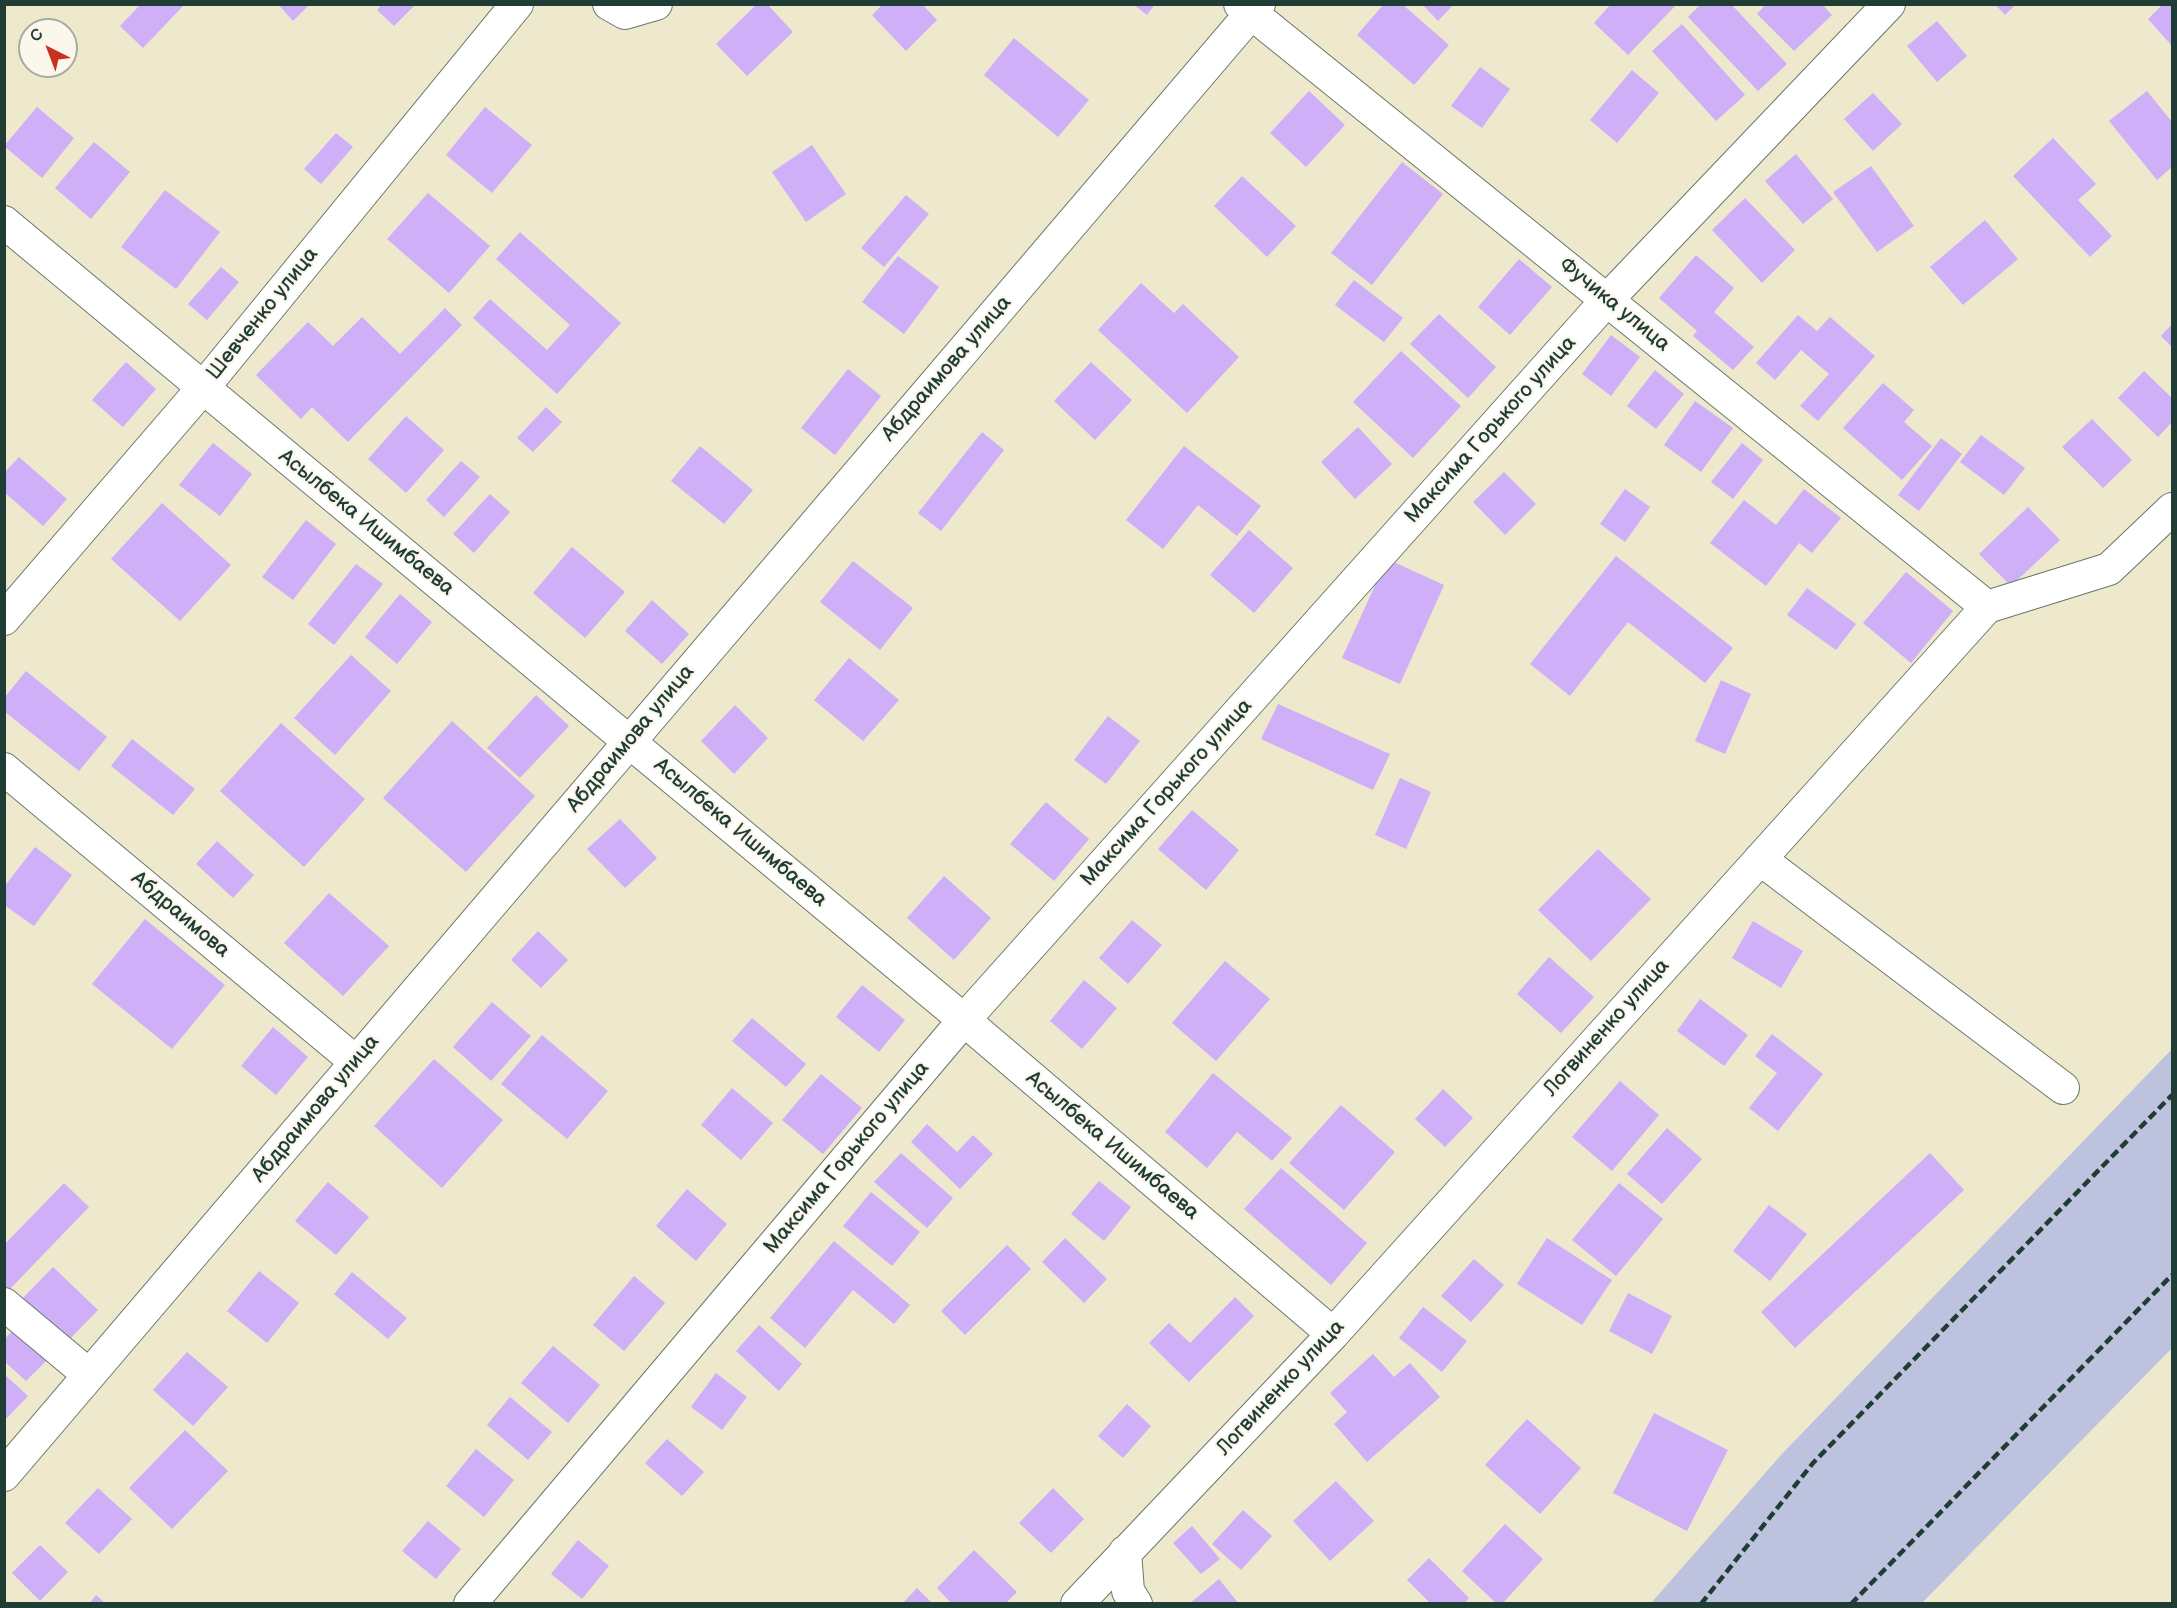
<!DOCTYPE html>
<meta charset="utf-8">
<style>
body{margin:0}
#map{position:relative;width:2177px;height:1608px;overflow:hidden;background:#eee8cd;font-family:"Balsamiq Sans",sans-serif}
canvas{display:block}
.frame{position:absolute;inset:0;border:6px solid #1f3d34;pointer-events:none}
.north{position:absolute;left:18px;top:18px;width:60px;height:60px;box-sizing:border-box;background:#fbf7ec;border:2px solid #a3ada2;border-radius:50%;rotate:318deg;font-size:16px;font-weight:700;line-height:24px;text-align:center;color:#1f3d34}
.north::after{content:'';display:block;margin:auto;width:21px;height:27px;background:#c8321e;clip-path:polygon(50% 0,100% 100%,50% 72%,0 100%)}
</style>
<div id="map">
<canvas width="2177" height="1608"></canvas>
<div class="frame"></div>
<div class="north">С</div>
</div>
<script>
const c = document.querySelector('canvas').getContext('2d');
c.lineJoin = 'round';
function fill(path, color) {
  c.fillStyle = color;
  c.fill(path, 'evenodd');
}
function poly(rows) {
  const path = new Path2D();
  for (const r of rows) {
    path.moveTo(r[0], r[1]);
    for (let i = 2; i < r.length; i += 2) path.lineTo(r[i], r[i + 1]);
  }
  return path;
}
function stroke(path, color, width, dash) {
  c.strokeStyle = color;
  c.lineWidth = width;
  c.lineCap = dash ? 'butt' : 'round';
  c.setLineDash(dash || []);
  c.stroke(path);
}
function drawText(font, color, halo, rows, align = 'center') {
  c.font = font + ' "Balsamiq Sans",sans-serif';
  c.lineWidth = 4.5;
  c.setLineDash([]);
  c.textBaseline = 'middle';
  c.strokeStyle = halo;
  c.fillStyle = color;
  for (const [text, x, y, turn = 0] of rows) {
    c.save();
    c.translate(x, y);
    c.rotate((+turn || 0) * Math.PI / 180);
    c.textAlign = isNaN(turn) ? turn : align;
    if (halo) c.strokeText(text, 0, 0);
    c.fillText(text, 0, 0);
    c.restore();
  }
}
const industrial = poly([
 [2172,1049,2172,1348,1922,1603,1651,1603,1781,1455]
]);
const building = poly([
 [278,4,310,4,293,21],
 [382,4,416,4,394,26,377,10],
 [757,4,767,4,793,32,747,76,716,44],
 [883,4,922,4,937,20,906,51,872,15],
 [1133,4,1155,4,1147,15],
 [1384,4,1402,4,1449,45,1414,85,1357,35],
 [1422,4,1454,4,1438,21],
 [1611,4,1677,4,1628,55,1594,23],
 [1701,4,1731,4,1787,64,1758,91,1688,17],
 [1766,4,1822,4,1832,15,1794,51,1757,14],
 [1995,4,2016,4,2005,15],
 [2163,4,2172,4,2172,46,2148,19],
 [140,5,184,5,143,48,120,26],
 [1937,21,1967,56,1937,82,1907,46],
 [1682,24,1745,95,1716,121,1652,51],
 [1014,38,1089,100,1058,137,984,75],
 [1480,67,1510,89,1482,128,1451,106],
 [1632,70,1659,93,1617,143,1590,120],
 [1309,91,1345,125,1306,167,1270,133],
 [2147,91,2172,122,2172,167,2157,180,2109,121],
 [1873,93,1902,124,1873,151,1844,119],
 [37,107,74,138,42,178,4,146],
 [485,107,532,145,492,193,446,155],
 [336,133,353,147,321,184,304,169],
 [2053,138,2096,184,2078,200,2112,236,2090,257,2013,176],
 [94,142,130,172,91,219,55,188],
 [812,145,846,194,806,222,772,172],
 [1796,154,1833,199,1803,224,1765,181],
 [1402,162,1443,194,1372,285,1331,253],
 [1871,166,1914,226,1877,252,1833,192],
 [1242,176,1296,226,1267,257,1214,206],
 [165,190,220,232,176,289,121,247],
 [428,193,490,246,449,293,387,239],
 [906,195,929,214,884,267,861,248],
 [1745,198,1795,250,1762,283,1712,230],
 [1985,220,2018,259,1963,305,1930,267],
 [520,232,621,323,557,394,473,318,490,299,547,350,570,325,496,259],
 [1696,255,1734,288,1714,312,1754,347,1733,370,1693,336,1697,331,1659,298],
 [898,256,939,287,904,334,862,302],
 [1519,259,1552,287,1510,335,1478,307],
 [221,267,239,282,207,320,188,304],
 [1354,280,1403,318,1384,342,1335,305],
 [1141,283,1174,313,1183,304,1239,357,1187,413,1098,330],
 [445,308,462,325,348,442,312,407,301,419,256,375,308,322,333,346,362,317,400,354],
 [1439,314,1496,367,1468,398,1410,344],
 [1798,315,1817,331,1830,317,1875,356,1818,421,1800,406,1829,374,1801,350,1775,380,1756,363],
 [2172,324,2172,347,2161,336],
 [1611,335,1640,357,1611,396,1582,374],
 [1401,351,1461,406,1413,458,1353,402],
 [126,362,156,389,123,427,92,400],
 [1091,362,1132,400,1095,440,1054,401],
 [848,369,881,396,835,455,801,428],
 [1655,370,1684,394,1656,429,1627,406],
 [2144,371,2172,398,2172,422,2158,437,2118,398],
 [1883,383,1914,410,1904,422,1932,446,1902,480,1843,428],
 [1695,401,1733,428,1701,472,1664,445],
 [546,407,562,422,533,452,517,438],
 [406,416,444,450,406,493,368,459],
 [2092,419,2132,460,2103,488,2062,447],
 [1358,427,1392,464,1355,499,1321,462],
 [982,432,1004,450,941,531,918,513],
 [1981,435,2025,468,2004,495,1960,462],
 [1941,438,1962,454,1919,511,1898,495],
 [213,443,252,474,220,516,179,485],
 [1742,443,1763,460,1733,499,1711,482],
 [700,446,753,490,724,524,671,481],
 [1184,446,1261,506,1237,536,1198,505,1163,549,1126,520],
 [19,457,67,499,43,526,4,492,4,473],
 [461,461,480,477,444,517,426,500],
 [1504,472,1536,504,1505,535,1473,502],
 [1625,489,1650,507,1625,542,1600,524],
 [1804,489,1841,518,1812,553,1799,543,1766,586,1710,543,1744,500,1776,525],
 [490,494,510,512,474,553,453,534],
 [162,503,231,565,180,621,111,559],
 [2028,507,2060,540,2011,586,1979,554],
 [306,520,336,544,293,600,262,577],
 [1249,530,1293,568,1254,613,1210,575],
 [572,547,625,592,585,638,533,593],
 [1616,556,1733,648,1705,683,1628,622,1570,696,1530,664],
 [1387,559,1444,585,1400,684,1342,658],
 [853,561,913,608,880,650,820,602],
 [356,564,383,584,334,645,308,624],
 [1906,572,1953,611,1911,663,1863,623],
 [1807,588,1856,624,1836,650,1787,615],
 [400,594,432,622,397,664,365,637],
 [652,600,689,634,662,664,625,631],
 [351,655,391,691,335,755,294,718],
 [849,658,899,700,863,741,814,700],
 [26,671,107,737,79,771,4,711,4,698],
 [1721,680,1751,694,1725,754,1695,741],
 [536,695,569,726,520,778,487,748],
 [1278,704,1390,754,1373,790,1261,739],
 [735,705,768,738,734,774,701,741],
 [1108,716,1140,741,1106,784,1074,760],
 [452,721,535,796,466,872,383,798],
 [281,723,365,799,304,867,220,791],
 [132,739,195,789,173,815,111,766],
 [1400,778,1431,792,1406,849,1375,835],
 [1046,802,1089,839,1054,881,1010,844],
 [1192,810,1239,850,1206,890,1158,849],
 [620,819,657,858,625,888,587,849],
 [217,841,254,875,233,898,196,864],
 [35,847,72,875,34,926,4,905,4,887],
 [1598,849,1651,899,1591,961,1538,910],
 [944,876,991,918,954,960,907,918],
 [329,893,389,946,343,996,284,943],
 [145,919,225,985,172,1049,92,984],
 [1132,920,1162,945,1128,984,1099,958],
 [1753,921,1803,951,1781,988,1732,958],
 [538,931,568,960,541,988,511,960],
 [1549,957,1594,997,1561,1033,1517,994],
 [1225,961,1270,999,1216,1061,1172,1023],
 [1084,980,1117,1008,1082,1049,1050,1021],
 [862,985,905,1020,879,1052,836,1017],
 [1700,999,1748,1035,1724,1066,1677,1031],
 [492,1002,531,1036,491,1081,453,1047],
 [752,1018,806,1064,786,1087,732,1041],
 [273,1027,308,1057,276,1095,241,1066],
 [1772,1034,1823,1074,1778,1131,1749,1108,1777,1073,1755,1056],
 [542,1035,608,1091,567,1139,501,1084],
 [434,1059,503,1120,442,1188,374,1126],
 [1213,1073,1292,1138,1272,1161,1237,1132,1207,1168,1165,1132],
 [821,1074,862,1108,823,1154,782,1120],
 [1620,1081,1659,1115,1612,1171,1572,1137],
 [732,1088,773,1123,741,1160,701,1125],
 [1443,1089,1473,1118,1445,1147,1415,1119],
 [1341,1105,1395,1152,1344,1210,1289,1163],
 [927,1124,957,1152,973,1135,993,1154,960,1189,911,1142],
 [1667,1128,1702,1159,1662,1204,1627,1174],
 [901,1153,953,1198,927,1228,874,1182],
 [1930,1153,1964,1190,1795,1348,1761,1312],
 [1281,1168,1367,1243,1331,1285,1244,1209],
 [1099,1181,1131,1207,1104,1241,1071,1214],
 [328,1182,369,1217,336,1255,295,1221],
 [64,1183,89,1207,8,1291,4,1287,4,1245],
 [1619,1183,1663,1219,1616,1276,1572,1240],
 [687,1189,727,1224,696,1261,656,1226],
 [871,1192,920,1232,892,1266,843,1226],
 [1769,1205,1807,1234,1770,1281,1733,1251],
 [1065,1238,1107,1279,1084,1303,1042,1262],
 [1547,1238,1612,1280,1582,1325,1517,1284],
 [834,1241,910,1305,894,1324,853,1290,805,1348,770,1318],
 [1007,1245,1031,1269,965,1335,941,1311],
 [1474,1259,1504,1285,1471,1322,1441,1296],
 [53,1267,98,1310,65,1344,20,1301],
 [259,1271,299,1303,267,1343,227,1311],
 [352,1272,407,1318,388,1339,334,1294],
 [634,1276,665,1303,624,1351,593,1325],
 [1628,1293,1672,1316,1652,1354,1609,1331],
 [1235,1297,1254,1316,1189,1382,1149,1343,1169,1323,1190,1343],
 [1423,1307,1467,1341,1442,1372,1399,1338],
 [759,1325,802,1364,779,1391,736,1351],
 [17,1326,50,1357,26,1381,4,1361,4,1340],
 [553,1346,600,1385,568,1423,521,1383],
 [187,1352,228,1387,193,1426,153,1390],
 [1373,1354,1394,1377,1410,1363,1440,1397,1367,1462,1334,1424,1347,1412,1330,1393],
 [716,1373,747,1397,722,1430,691,1407],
 [4,1374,28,1396,4,1421],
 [510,1397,552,1432,528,1460,487,1425],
 [1127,1404,1151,1426,1123,1458,1098,1436],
 [1654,1413,1728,1450,1687,1531,1613,1493],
 [1527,1419,1581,1468,1540,1514,1485,1465],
 [185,1430,228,1471,172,1529,129,1488],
 [667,1439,704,1472,682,1496,645,1463],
 [476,1449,514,1480,484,1517,446,1486],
 [1336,1481,1374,1521,1330,1561,1293,1521],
 [98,1488,132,1519,99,1554,65,1523],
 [1053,1488,1084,1519,1051,1553,1019,1523],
 [1243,1510,1272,1536,1241,1570,1212,1544],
 [428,1521,461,1549,436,1579,402,1551],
 [1505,1524,1543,1559,1502,1604,1497,1604,1462,1571],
 [1192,1526,1220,1559,1201,1574,1173,1543],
 [578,1540,609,1566,582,1599,551,1574],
 [40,1545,68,1572,40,1601,12,1573],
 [974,1550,1017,1592,1005,1604,952,1604,937,1588],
 [1429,1558,1469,1598,1464,1604,1431,1604,1407,1580],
 [1219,1579,1239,1604,1189,1604],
 [917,1588,933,1604,902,1604],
 [96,1595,106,1604,89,1604]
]);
const minor = poly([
 [609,4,625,13,656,4],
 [1240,4,1987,607],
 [4,222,964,1020,1333,1334],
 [4,619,202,389,517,4],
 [4,769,356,1062],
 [1760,859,2063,1088],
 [4,1304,89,1375],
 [4,1475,1259,4],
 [1125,1552,1128,1591,1136,1604],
 [470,1604,964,1020,1607,300,1889,4],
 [1077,1604,1333,1334,1987,607,2109,569,2172,509]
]);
const rail = poly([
 [1701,1604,1813,1463,2172,1095],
 [1851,1604,2172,1275]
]);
const streetNames = [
 ["Фучика улица",1614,305,39],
 ["Шевченко улица",263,314,-51],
 ["Абдраимова улица",947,369,-49],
 ["Максима Горького улица",1491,430,-48],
 ["Асылбека Ишимбаева",366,523,39],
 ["Абдраимова улица",631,739,-50],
 ["Максима Горького улица",1167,793,-48],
 ["Асылбека Ишимбаева",740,833,40],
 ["Абдраимова",180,915,40],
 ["Логвиненко улица",1607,1028,-48],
 ["Абдраимова улица",316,1109,-50],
 ["Асылбека Ишимбаева",1112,1146,40],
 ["Максима Горького улица",847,1158,-50],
 ["Логвиненко улица",1281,1388,-47]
];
fill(industrial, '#bdc3de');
fill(building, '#ceaff8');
stroke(minor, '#67796a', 34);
stroke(minor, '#fff', 32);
stroke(rail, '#1f3d34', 4.5, [9, 4.5]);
drawText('21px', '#1f3d34', '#fbf7ec', streetNames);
</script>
